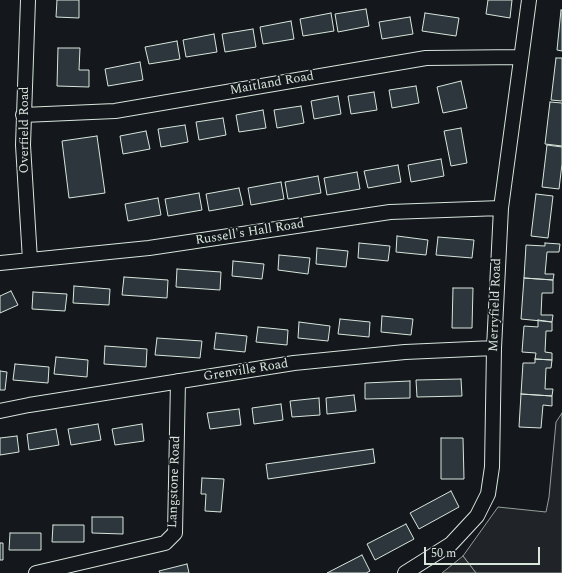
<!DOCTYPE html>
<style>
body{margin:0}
#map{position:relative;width:562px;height:573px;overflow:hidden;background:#14181c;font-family:Spectral,serif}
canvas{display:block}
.scale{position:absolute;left:424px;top:547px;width:116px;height:18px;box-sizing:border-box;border:2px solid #d8e6dc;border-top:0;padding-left:5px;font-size:12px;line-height:14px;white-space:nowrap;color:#d8e6dc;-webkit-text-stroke:3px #14181c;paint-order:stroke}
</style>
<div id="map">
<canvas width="562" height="573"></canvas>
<div class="scale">50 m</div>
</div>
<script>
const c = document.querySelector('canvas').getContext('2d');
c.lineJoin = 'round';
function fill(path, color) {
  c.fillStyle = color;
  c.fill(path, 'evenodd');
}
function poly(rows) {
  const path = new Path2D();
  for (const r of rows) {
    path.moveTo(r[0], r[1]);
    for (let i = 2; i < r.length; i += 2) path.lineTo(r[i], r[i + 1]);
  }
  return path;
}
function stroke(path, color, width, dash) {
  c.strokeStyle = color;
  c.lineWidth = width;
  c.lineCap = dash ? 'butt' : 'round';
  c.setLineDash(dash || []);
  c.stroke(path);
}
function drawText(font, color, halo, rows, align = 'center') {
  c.font = font + ' Spectral,serif';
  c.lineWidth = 3;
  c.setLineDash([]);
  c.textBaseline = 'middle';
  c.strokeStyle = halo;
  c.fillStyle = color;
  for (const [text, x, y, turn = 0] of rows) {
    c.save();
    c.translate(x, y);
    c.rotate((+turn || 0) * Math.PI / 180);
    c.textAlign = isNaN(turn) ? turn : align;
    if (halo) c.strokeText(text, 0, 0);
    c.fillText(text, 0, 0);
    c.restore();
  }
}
const green = poly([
 [562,413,562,573,476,573,463,556,498,507,546,512,549,497,556,422,562,413]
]);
const parking = poly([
 [463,556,476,573,442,573,463,556]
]);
const building = poly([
 [57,0,79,0,79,18,56,17,57,0],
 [488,0,512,0,510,18,486,14,488,0],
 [366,9,369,26,338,32,335,14,366,9],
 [561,10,562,10,562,51,557,50,561,10],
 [331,13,334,31,303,36,300,19,331,13],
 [425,13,459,18,456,36,422,31,425,13],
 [410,17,413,34,382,39,379,22,410,17],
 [291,21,294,39,263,44,260,27,291,21],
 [253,29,256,47,225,52,222,34,253,29],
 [214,34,217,52,186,57,183,40,214,34],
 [177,41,180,59,149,64,145,47,177,41],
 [58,48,80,48,79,70,89,70,89,87,57,86,58,48],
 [556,58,562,58,562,101,551,100,556,58],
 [140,62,143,80,108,86,105,69,140,62],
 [461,81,467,108,443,113,437,87,461,81],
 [416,86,419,103,392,108,389,90,416,86],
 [374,92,377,110,351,114,348,96,374,92],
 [338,96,341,114,314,119,311,101,338,96],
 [550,102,562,103,562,146,545,144,550,102],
 [301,106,304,123,277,128,274,110,301,106],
 [263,110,266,128,239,132,236,115,263,110],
 [223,118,226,135,199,140,196,122,223,118],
 [185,125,188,142,161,147,158,129,185,125],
 [461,128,467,163,451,166,444,131,461,128],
 [146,131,150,149,123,154,120,136,146,131],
 [97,136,105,193,69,198,62,141,97,136],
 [547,145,562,147,562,164,559,189,542,187,547,145],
 [441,159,444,176,411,182,408,165,441,159],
 [398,165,401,182,368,188,364,171,398,165],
 [357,172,360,189,327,195,324,178,357,172],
 [318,176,321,193,288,199,285,182,318,176],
 [281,182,284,199,251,205,248,188,281,182],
 [239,188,243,205,209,211,206,194,239,188],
 [199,193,202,210,168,216,165,199,199,193],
 [536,194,553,196,548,238,531,236,536,194],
 [158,198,161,215,128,221,125,204,158,198],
 [397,236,428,240,426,255,396,252,397,236],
 [438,237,474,240,472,258,436,255,438,237],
 [359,243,390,246,388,261,358,258,359,243],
 [545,243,560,244,559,252,547,252,545,274,554,274,553,280,524,278,526,245,545,246,545,243],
 [317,248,348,251,346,267,316,264,317,248],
 [279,255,310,258,308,274,278,270,279,255],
 [233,261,264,264,262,279,232,276,233,261],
 [177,269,221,272,220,290,176,287,177,269],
 [124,277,168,280,167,298,122,295,124,277],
 [524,278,553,280,553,293,542,293,541,315,553,315,552,322,521,319,524,278],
 [74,286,110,289,109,305,73,303,74,286],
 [453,288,473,288,472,328,452,328,453,288],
 [11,291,18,305,0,313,0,296,11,291],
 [33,292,67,294,65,311,32,309,33,292],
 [382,316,413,319,411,335,381,332,382,316],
 [340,319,370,322,369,337,338,334,340,319],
 [538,320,552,322,552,331,546,331,545,352,552,353,552,360,535,359,536,353,522,352,524,326,538,327,538,320],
 [299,322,330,326,328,341,298,338,299,322],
 [258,327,288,330,287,345,256,342,258,327],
 [216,333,247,336,245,352,214,349,216,333],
 [157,338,202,341,200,358,155,355,157,338],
 [105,346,147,349,146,367,104,364,105,346],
 [56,357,88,360,87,377,54,374,56,357],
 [535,359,552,360,551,368,546,368,545,389,553,389,552,396,521,394,523,363,535,363,535,359],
 [15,364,49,367,48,383,13,380,15,364],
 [0,371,7,372,5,390,0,390,0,371],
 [461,379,462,396,417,397,416,380,461,379],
 [410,381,410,398,365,399,365,383,410,381],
 [521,394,552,396,552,406,543,405,541,428,519,427,521,394],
 [354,395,356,411,327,414,326,398,354,395],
 [319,398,320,415,292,417,290,401,319,398],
 [281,404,283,420,254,424,252,408,281,404],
 [239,409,241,425,210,429,207,413,239,409],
 [98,424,101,440,71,445,68,429,98,424],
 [142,424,144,441,115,445,112,429,142,424],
 [56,429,59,445,29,450,27,434,56,429],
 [17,436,19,452,0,455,0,438,17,436],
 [441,438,463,438,464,479,441,479,441,438],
 [373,449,375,463,268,479,266,464,373,449],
 [202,478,224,479,221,512,205,511,206,494,201,494,202,478],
 [451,491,459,507,419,529,410,513,451,491],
 [92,517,123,517,123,534,92,533,92,517],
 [406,524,414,539,375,560,367,544,406,524],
 [53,525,84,525,84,542,52,542,53,525],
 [10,533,41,533,41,550,9,550,10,533],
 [0,543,3,543,3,560,0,560,0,543],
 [362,555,370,571,366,573,327,573,362,555],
 [187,564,189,573,160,573,159,571,187,564]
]);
const minor = poly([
 [28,0,23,145,30,260],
 [23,115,115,111,426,58,520,57],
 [0,263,149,248,390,212,501,208],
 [0,411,29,405,294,363,405,352,494,348],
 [36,573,165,543,175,533,178,381],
 [405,573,451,544,477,516,488,494,492,467,494,348,501,208,529,0]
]);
const streetNames = [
 ["Maitland Road",272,84,-10],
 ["Overfield Road",25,130,-90],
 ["Russell's Hall Road",250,233,-9],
 ["Merryfield Road",496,305,-88],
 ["Grenville Road",246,371,-9],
 ["Langstone Road",175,482,-88]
];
fill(green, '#202428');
stroke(green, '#939e99', 1);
fill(parking, '#24282b');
stroke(parking, '#939e99', 1);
fill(building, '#2c363c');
stroke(building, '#d8e6dc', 1);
stroke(minor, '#d8e6dc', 16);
stroke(minor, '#14181c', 14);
drawText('13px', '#d8e6dc', '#14181c', streetNames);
</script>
